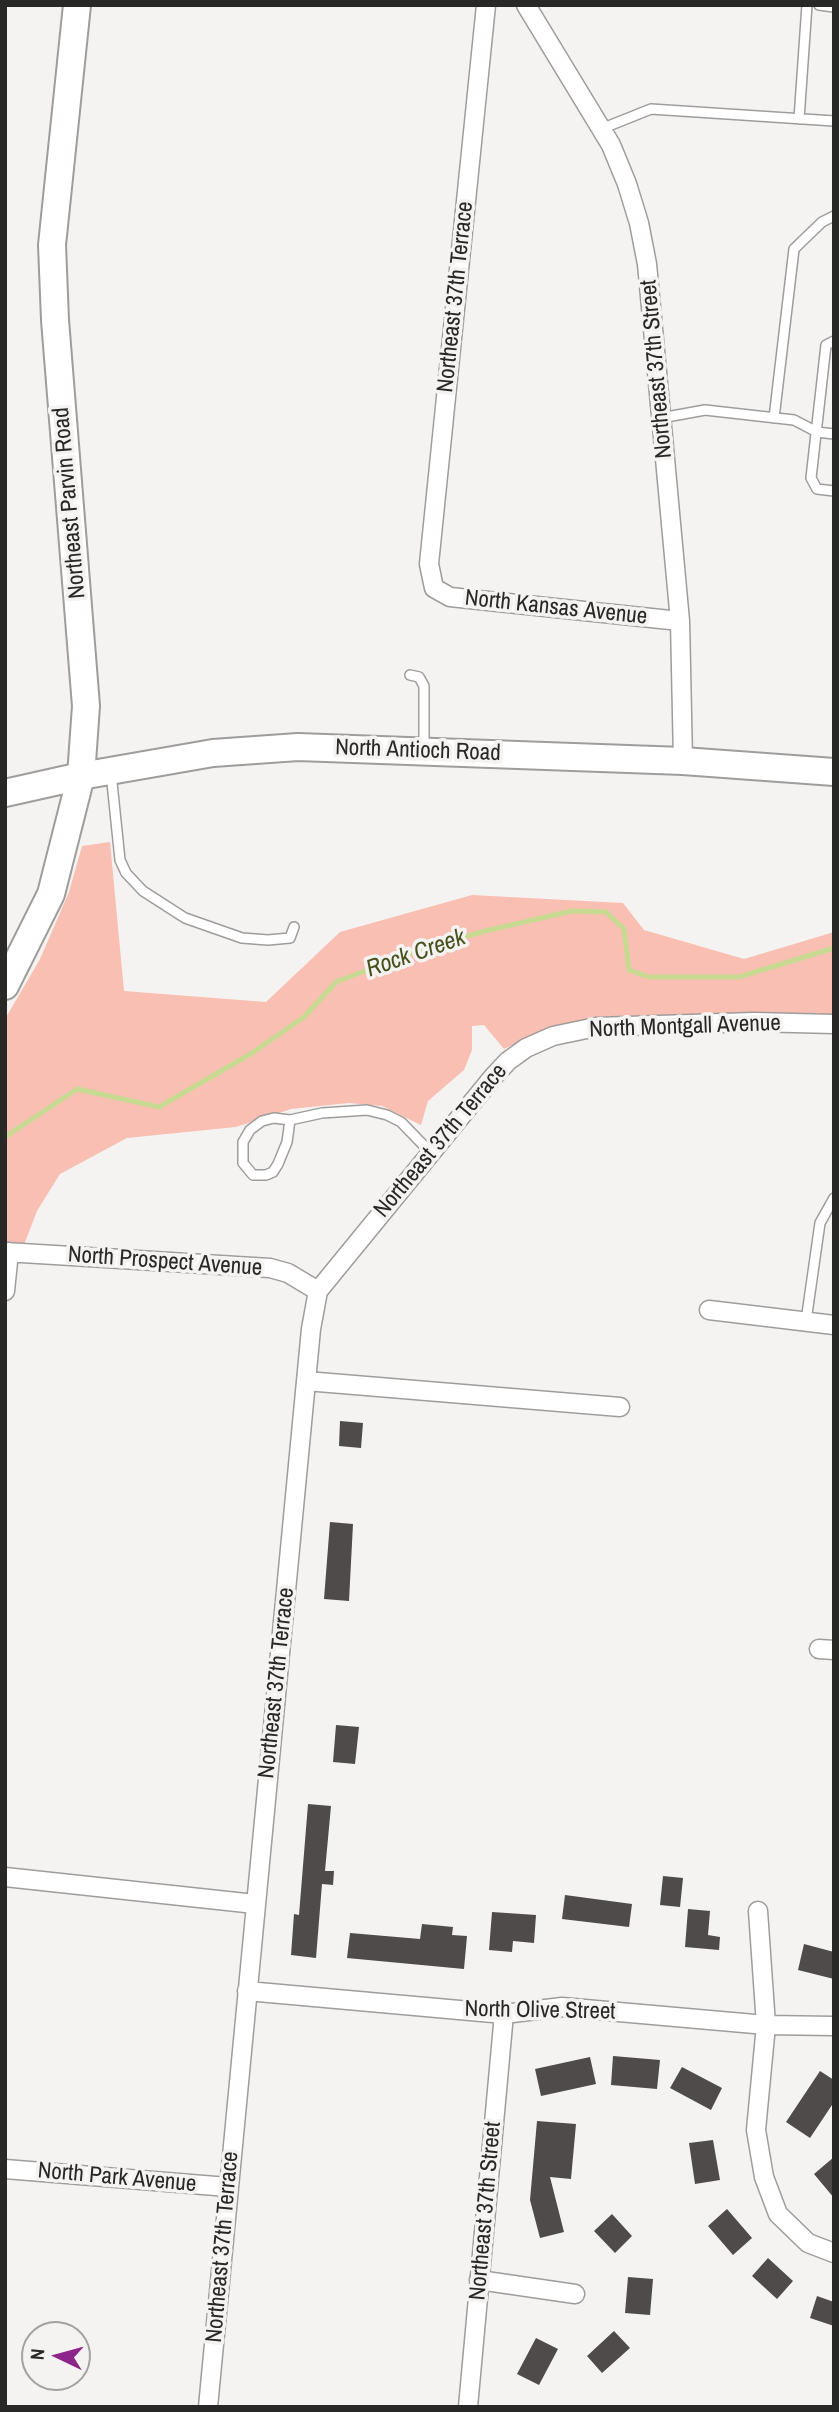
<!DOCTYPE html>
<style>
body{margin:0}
#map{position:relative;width:839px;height:2412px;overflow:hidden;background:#f5f3f1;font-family:"Archivo Narrow",sans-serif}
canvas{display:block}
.frame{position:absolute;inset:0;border:7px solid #282827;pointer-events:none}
.north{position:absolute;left:21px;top:2321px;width:70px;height:70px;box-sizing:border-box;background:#f5f3f1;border:2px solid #a3a2a0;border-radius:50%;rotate:275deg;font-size:19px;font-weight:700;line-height:28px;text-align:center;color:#282827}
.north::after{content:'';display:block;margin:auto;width:24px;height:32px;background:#8d258b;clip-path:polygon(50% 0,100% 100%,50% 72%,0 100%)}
</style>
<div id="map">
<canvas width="839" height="2412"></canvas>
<div class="frame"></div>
<div class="north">N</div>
</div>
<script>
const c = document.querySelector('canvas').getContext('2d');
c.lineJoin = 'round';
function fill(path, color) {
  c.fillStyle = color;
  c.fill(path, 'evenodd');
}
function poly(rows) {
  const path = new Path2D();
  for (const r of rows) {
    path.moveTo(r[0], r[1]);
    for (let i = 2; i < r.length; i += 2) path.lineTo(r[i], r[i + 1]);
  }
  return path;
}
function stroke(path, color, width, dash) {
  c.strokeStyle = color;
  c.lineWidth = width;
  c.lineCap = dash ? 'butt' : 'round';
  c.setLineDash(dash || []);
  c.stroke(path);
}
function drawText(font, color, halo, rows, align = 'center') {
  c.font = font + ' "Archivo Narrow",sans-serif';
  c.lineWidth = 7;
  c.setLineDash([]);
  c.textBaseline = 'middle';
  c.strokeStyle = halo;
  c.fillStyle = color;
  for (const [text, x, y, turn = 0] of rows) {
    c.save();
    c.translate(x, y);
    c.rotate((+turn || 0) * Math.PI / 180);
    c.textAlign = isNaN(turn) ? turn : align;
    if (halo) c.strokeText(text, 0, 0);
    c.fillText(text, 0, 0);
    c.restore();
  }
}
const green = poly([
 [110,842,124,991,266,1002,340,932,472,895,623,903,644,930,744,959,834,932,834,1016,593,1019,550,1027,504,1049,484,1025,472,1026,472,1050,464,1070,428,1101,421,1125,382,1106,349,1103,291,1109,236,1127,127,1138,60,1174,37,1211,24,1245,5,1244,5,1019,40,959,69,892,82,846]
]);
const stream = poly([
 [5,1137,77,1089,159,1107,252,1053,304,1017,336,982,419,950,485,931,572,911,606,912,624,929,629,970,649,977,739,977,834,948]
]);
const building = poly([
 [340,1421,363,1423,361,1448,339,1446],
 [330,1522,353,1524,349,1601,324,1599],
 [336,1725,359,1727,355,1764,333,1762],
 [308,1804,331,1806,325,1871,334,1871,333,1885,322,1884,316,1958,291,1955,294,1914,299,1915],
 [663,1876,683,1878,680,1907,660,1905],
 [565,1895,632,1904,629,1927,562,1919],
 [688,1909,710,1911,708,1935,720,1937,719,1950,685,1947],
 [492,1912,536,1915,534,1943,513,1941,512,1952,489,1950],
 [422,1924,453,1927,452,1935,467,1936,464,1969,347,1958,350,1933,420,1939],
 [804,1944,834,1952,834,1979,798,1970],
 [613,2056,660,2060,657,2089,611,2085],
 [590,2057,596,2084,541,2096,535,2069],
 [682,2067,722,2088,711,2110,670,2088],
 [820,2071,834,2080,834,2102,810,2138,786,2122],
 [537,2121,576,2124,571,2179,550,2177,564,2232,540,2238,530,2200],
 [713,2140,720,2180,695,2184,689,2143],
 [834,2157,834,2198,814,2174],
 [727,2209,752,2238,733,2255,708,2226],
 [612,2214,632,2236,615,2253,594,2231],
 [768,2258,793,2281,777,2299,752,2276],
 [628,2277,653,2279,650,2315,625,2313],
 [817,2296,834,2302,834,2326,810,2318],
 [614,2331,630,2348,602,2373,587,2356],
 [536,2338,558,2349,539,2385,517,2374]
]);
const lane = poly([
 [819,5,834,7],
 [799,119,807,5],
 [601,129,651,109,834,121],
 [834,341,826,345,811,478,817,489,834,491],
 [661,418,705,410,794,420,817,432,834,434],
 [774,418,794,249,822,222,834,216],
 [410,675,419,677,424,686,424,750],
 [111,773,120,860,126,873,143,891,185,918,242,938,268,940,290,938,294,927],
 [290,1120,287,1142,278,1164,273,1172,266,1175,253,1175,243,1163,243,1142,250,1130,262,1121,274,1118,290,1120,322,1113,367,1110,387,1115,401,1122,431,1153],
 [806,1321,820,1223,834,1198]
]);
const street = poly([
 [486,5,429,564,434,588,450,597,680,621],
 [526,5,611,145,627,184,639,223,647,264,680,621,683,761],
 [5,1252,270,1268,288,1273,318,1291],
 [5,1291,9,1252],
 [709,1310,834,1325],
 [306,1381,620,1407],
 [819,1649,834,1650],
 [5,1877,255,1904],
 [758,1911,766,2025,756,2130,764,2177,778,2214,808,2243,834,2253],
 [247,1991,504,2014,562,2007,766,2025,834,2026],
 [5,2169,228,2187],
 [479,2280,575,2294],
 [208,2407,311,1329,318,1291,493,1077,508,1061,526,1048,553,1036,596,1027,754,1022,834,1024],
 [468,2407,504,2014]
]);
const secondary = poly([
 [5,793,81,776,213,753,298,747,683,761,834,772],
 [5,986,51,894,81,776,86,706,55,320,52,245,77,5]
]);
const streetNames = [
 ["Northeast 37th Terrace",456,297,-84],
 ["Northeast 37th Street",657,369,-95],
 ["Northeast Parvin Road",70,503,-95],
 ["North Kansas Avenue",556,608,6],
 ["North Antioch Road",418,751,2],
 ["North Montgall Avenue",685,1027,-2],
 ["Northeast 37th Terrace",441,1141,-50],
 ["North Prospect Avenue",165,1262,4],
 ["Northeast 37th Terrace",277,1683,-84],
 ["North Olive Street",540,2011,1],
 ["North Park Avenue",117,2178,5],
 ["Northeast 37th Street",486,2211,-85],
 ["Northeast 37th Terrace",223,2247,-85]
];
const waterNames = [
 ["Rock Creek",416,954,-19]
];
fill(green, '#f9bfb2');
stroke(stream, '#c8da92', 5);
fill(building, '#4e4b4a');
stroke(lane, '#9f9d9b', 12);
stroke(street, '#9f9d9b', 21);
stroke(secondary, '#9f9d9b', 30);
stroke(lane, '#fff', 9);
stroke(street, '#fff', 18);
stroke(secondary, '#fff', 26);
drawText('23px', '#282827', '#f5f3f1', streetNames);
drawText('italic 24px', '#47511d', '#f5f3f1', waterNames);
</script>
